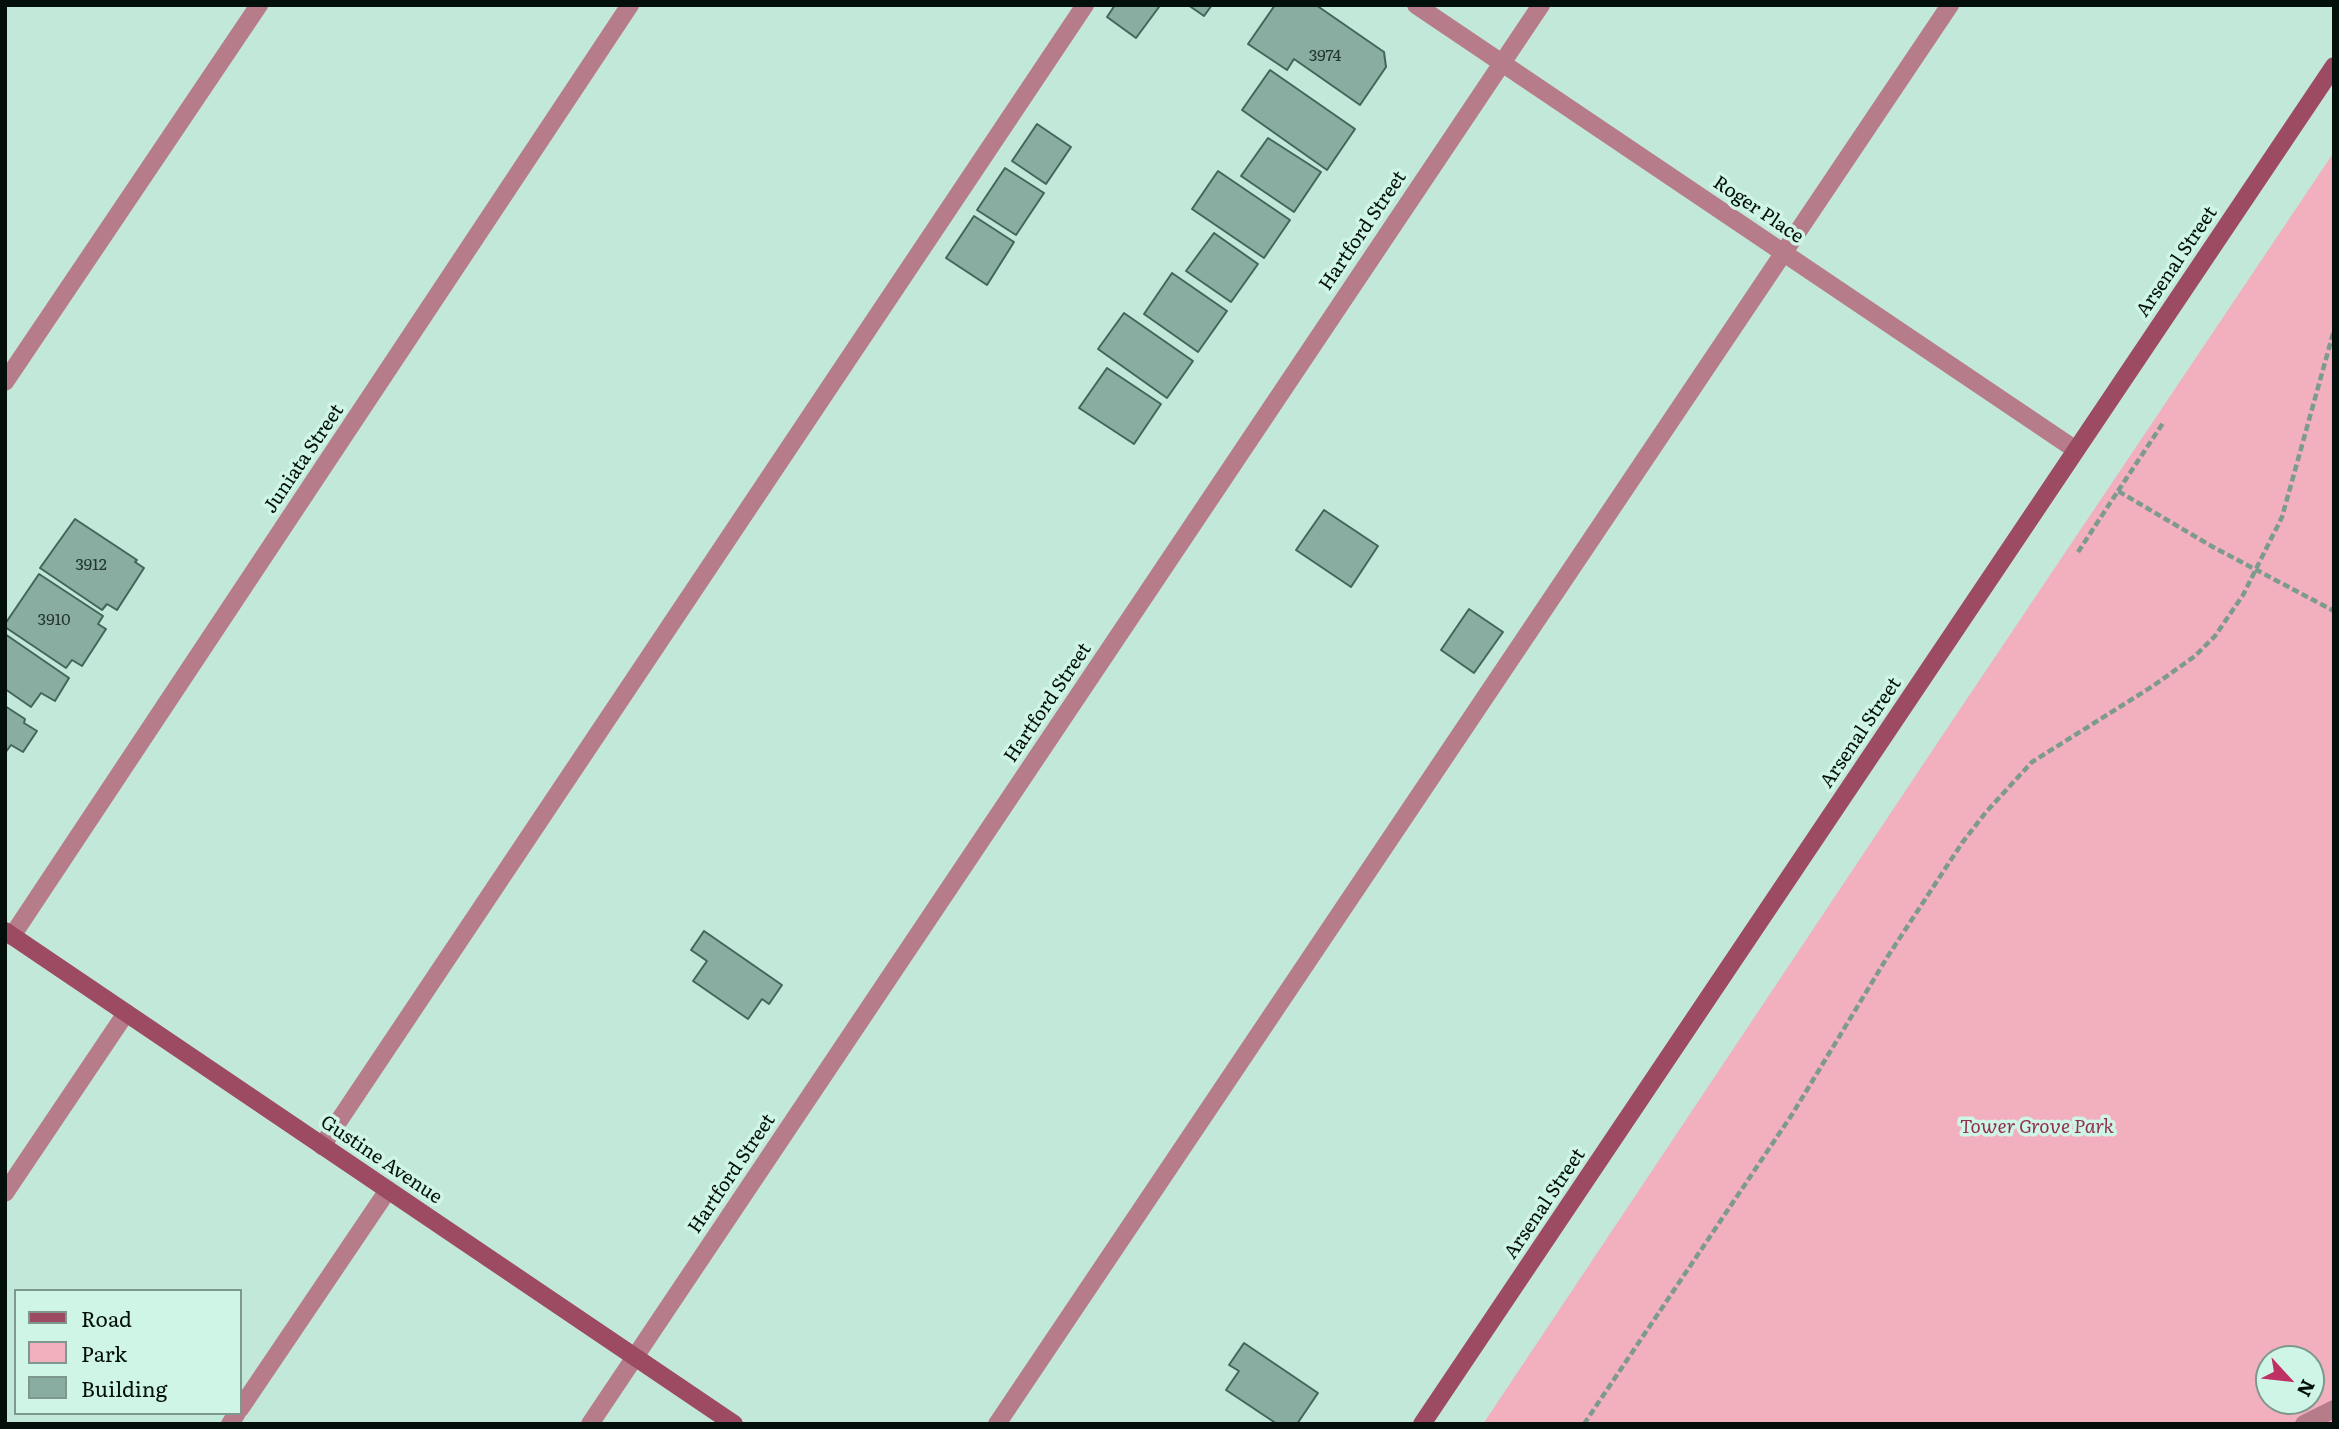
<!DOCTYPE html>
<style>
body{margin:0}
#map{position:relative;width:2339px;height:1429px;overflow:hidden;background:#c2e8da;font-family:Literata,serif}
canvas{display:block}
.frame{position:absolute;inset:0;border:7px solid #030f0a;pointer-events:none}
.legend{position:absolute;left:14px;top:1289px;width:228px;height:126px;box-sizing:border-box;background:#cff5e7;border:2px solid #7d998f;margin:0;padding:9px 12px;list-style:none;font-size:21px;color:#030f0a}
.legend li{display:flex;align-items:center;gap:14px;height:35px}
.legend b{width:35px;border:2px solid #7d998f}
.north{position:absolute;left:2255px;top:1345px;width:70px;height:70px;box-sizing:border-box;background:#cff5e7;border:2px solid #7d998f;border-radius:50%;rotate:117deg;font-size:19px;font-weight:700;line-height:28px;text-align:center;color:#030f0a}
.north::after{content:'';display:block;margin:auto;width:24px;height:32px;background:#be3164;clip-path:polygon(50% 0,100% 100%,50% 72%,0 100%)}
</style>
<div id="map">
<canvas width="2339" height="1429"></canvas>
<div class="frame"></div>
<ul class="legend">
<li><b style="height:9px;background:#9d4b62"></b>Road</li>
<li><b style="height:19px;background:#f2afbe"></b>Park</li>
<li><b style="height:19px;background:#89ada0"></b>Building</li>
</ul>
<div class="north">N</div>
</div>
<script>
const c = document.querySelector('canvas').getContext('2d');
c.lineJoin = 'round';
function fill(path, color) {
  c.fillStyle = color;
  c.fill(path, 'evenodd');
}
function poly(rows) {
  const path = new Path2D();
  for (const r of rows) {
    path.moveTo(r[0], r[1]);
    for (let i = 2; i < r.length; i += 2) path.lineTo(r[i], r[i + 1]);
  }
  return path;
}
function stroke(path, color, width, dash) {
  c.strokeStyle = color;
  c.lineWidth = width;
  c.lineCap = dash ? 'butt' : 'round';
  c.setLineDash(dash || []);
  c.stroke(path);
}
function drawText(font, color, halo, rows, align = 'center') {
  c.font = font + ' Literata,serif';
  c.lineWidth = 7;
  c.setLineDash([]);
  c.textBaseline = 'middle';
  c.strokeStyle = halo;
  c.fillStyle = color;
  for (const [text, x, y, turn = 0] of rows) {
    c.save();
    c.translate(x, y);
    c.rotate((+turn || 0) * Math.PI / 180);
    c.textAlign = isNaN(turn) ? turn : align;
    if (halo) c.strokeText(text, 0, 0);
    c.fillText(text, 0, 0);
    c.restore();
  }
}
const green = poly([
 [2334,152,2334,1424,1483,1424,1942,736],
 [2269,1359,2311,1359,2311,1401,2269,1401]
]);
const building = poly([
 [1115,5,1156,5,1159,7,1136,38,1107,17,1115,5],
 [1188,5,1212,5,1204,16,1188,5],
 [1275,5,1316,5,1384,52,1386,67,1360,105,1294,59,1287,70,1248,44,1275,5],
 [1270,70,1355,129,1327,170,1242,110,1270,70],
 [1037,124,1071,147,1046,184,1012,161,1037,124],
 [1268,138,1321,172,1294,212,1241,176,1268,138],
 [1005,168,1044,193,1016,235,977,210,1005,168],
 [1218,171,1290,220,1264,258,1192,209,1218,171],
 [974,216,1014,242,987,285,946,258,974,216],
 [1214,233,1258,264,1231,302,1186,271,1214,233],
 [1172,273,1227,311,1198,352,1144,314,1172,273],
 [1124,313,1193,361,1167,398,1098,349,1124,313],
 [1107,368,1161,404,1134,444,1079,408,1107,368],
 [1324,510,1378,546,1351,587,1296,550,1324,510],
 [75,519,137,560,135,562,144,568,117,610,107,604,102,610,40,568,75,519],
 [39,574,103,616,98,624,106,629,82,666,72,660,66,668,5,627,5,624,39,574],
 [1469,609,1503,632,1474,673,1441,650,1469,609],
 [5,634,69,678,55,701,41,693,31,707,5,689,5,634],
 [5,706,25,719,24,723,37,731,23,752,11,745,5,753,5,706],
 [704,931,782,985,769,1004,762,999,748,1019,693,981,707,961,691,950,704,931],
 [1244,1343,1318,1393,1297,1424,1277,1424,1226,1390,1239,1371,1229,1365,1244,1343]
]);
const path = poly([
 [2118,491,2163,423],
 [2078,552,2118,491,2213,547,2334,611],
 [1584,1424,1793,1113,1888,956,1962,843,1986,812,2032,762,2153,686,2195,656,2215,636,2243,595,2282,517,2334,330]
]);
const lane = poly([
 [5,382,259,5],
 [322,1146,1085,5],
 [240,1409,388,1190],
 [230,1424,237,1413],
 [997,1424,1950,5]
]);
const street = poly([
 [1416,5,2076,450],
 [12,936,630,5],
 [5,1193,126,1013],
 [590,1424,1541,5],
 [2304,1424,2334,1409]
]);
const secondary = poly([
 [5,931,734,1424],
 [1422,1424,2334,66]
]);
const numberNames = [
 ["3974",1325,56],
 ["3912",91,565],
 ["3910",54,620]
];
const streetNames = [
 ["Roger Place",1758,210,34],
 ["Hartford Street",1363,231,-56],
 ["Arsenal Street",2177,262,-56],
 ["Juniata Street",304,459,-56],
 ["Hartford Street",1048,703,-56],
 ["Arsenal Street",1861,733,-56],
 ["Gustine Avenue",381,1160,34],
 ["Hartford Street",732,1174,-56],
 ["Arsenal Street",1545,1204,-56]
];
const parkNames = [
 ["Tower Grove Park",2037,1127]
];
fill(green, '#f2afbe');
fill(building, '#89ada0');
stroke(building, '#43665a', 2);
stroke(path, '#7d9a8f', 4.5, [7, 3.5]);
stroke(lane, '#b67c8a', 18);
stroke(street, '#b67c8a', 18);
stroke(secondary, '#9d4b62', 18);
drawText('16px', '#243630', null, numberNames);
drawText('19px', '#030f0a', '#cff5e7', streetNames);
drawText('italic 19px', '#902f4f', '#cff5e7', parkNames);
</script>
